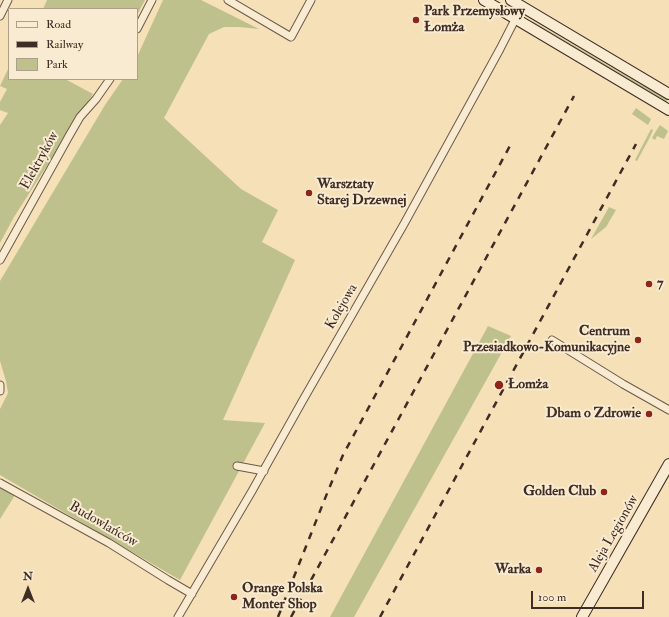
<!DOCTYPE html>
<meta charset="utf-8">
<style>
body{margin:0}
#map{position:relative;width:669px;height:617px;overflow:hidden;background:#f5e0b8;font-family:"IM FELL Double Pica",serif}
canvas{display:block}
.legend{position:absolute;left:8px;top:8px;width:130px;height:72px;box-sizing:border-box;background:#f8ebd1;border:1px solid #ae9f8c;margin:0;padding:5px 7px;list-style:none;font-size:12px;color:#3f2c24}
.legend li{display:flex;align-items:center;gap:8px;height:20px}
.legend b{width:20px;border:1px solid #ae9f8c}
.north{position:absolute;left:8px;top:569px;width:40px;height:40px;-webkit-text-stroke:3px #f8ebd1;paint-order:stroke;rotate:0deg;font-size:11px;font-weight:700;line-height:16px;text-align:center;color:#3f2c24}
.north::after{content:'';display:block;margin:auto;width:14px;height:18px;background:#3f2c24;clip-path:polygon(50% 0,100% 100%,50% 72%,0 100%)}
.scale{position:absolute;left:531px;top:591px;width:113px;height:18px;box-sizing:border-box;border:2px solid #3f2c24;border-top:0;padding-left:5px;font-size:12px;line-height:14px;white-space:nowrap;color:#3f2c24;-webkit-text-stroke:3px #f8ebd1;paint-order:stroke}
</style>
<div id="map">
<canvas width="669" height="617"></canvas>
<ul class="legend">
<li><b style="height:5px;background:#f8ebd1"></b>Road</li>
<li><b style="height:5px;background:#3f2c24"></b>Railway</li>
<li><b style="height:11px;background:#bfc18d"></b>Park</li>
</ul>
<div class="north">N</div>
<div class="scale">100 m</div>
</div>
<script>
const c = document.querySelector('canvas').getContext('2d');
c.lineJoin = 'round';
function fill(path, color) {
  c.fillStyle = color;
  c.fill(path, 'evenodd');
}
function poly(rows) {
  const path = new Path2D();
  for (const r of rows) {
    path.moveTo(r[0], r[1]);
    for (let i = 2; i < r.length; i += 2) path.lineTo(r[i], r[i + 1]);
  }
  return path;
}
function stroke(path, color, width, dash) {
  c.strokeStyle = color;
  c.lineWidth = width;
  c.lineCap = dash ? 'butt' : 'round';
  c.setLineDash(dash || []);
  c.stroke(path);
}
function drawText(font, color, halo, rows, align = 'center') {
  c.font = font + ' "IM FELL Double Pica",serif';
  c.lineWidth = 4;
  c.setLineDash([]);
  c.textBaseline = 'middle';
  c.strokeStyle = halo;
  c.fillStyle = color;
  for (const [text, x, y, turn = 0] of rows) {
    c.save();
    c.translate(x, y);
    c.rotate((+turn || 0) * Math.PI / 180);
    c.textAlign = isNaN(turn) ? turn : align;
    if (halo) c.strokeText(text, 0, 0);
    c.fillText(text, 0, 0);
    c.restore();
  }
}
const green = poly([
 [47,0,145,0,137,15,137,9,43,9],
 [163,0,201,0,259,29,239,27,224,27,209,34,164,118,241,189,278,210,262,242,295,260,223,420,265,423,180,580,0,475,0,409,8,393,6,381,0,361,0,281,105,105,123,79,137,79,137,57],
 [531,21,534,22,638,83,668,99,665,104,531,22],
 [9,67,9,79,65,79,93,94,14,217,0,243,0,125,8,113,0,110,0,102,7,89,0,86],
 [636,108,651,119,648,125,632,114],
 [660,125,668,131,664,139,657,136,655,140,652,138,656,131],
 [651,129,653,130,650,137,637,161,635,160],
 [609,207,616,210,606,227,591,239],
 [488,326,511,336,354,617,330,617],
 [0,483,17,492,0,519]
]);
const minor = poly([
 [228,0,291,37,311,0],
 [0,16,8,0],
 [137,29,152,0],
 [0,260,69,136,80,117,96,99,110,79],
 [552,340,623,384,669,410],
 [0,385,0,391],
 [237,466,264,471],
 [0,483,109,543,168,580,192,594],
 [178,617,252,491,303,400,404,224,500,49,522,6]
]);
const secondary = poly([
 [484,0,669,110],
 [511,0,669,94],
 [582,617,669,464]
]);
const rail = poly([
 [278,617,328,491,343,455,512,142],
 [291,617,574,96],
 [380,617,636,144]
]);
const markers = [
 [416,20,4,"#8f2418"],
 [309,193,4,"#8f2418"],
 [649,284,4,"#8f2418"],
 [638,340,4,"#8f2418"],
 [499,385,5,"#8f2418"],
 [649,414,4,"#8f2418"],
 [604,492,4,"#8f2418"],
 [539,570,4,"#8f2418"],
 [234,597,4,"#8f2418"]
];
const poiNames = [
 ["Park Przemysłowy",424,12],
 ["Łomża",424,28],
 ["Warsztaty",317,185],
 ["Starej Drzewnej",317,201],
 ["7",657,284],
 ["Centrum",630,332,"right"],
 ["Przesiadkowo-Komunikacyjne",630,348,"right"],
 ["Łomża",508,385],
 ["Dbam o Zdrowie",641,414,"right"],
 ["Golden Club",596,492,"right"],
 ["Warka",531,570,"right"],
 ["Orange Polska",242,589],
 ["Monter Shop",242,605]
];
const streetNames = [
 ["Elektryków",40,161,-61],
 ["Kolejowa",342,307,-60],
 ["Budowlańców",103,525,30],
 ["Aleja Legionów",614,534,-60]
];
fill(green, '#bfc18d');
stroke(minor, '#6c5949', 9);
stroke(secondary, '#3f2c24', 12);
stroke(minor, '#f8ebd1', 7);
stroke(secondary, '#f8ebd1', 10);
stroke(rail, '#3f2c24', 2.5, [7, 7]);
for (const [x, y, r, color] of markers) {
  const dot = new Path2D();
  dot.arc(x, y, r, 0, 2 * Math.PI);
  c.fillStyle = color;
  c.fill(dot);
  stroke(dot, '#f8ebd1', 1.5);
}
drawText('bold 14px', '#3f2c24', '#f8ebd1', poiNames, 'left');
drawText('14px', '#3f2c24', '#f8ebd1', streetNames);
</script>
